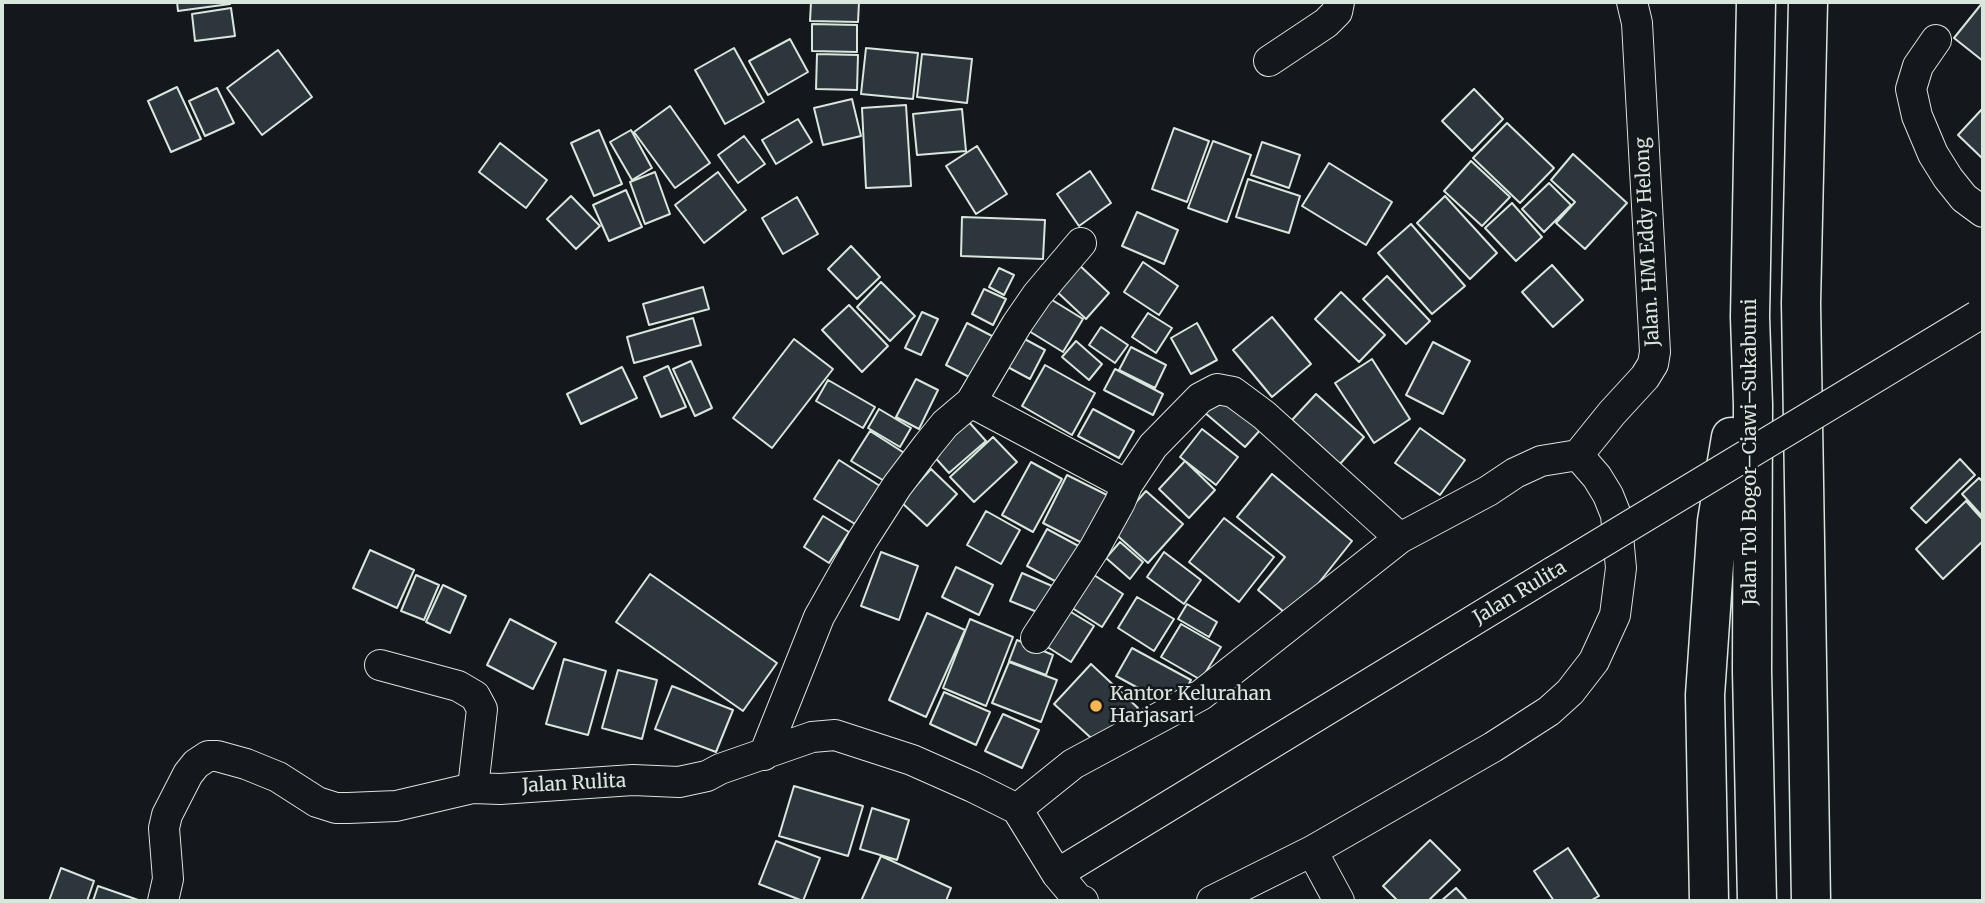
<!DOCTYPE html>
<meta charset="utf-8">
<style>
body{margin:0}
#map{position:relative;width:1985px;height:903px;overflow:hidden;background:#14181c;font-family:Merriweather,serif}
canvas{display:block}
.frame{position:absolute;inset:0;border:4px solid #d8e6dc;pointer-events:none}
</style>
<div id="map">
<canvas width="1985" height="903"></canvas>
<div class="frame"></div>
</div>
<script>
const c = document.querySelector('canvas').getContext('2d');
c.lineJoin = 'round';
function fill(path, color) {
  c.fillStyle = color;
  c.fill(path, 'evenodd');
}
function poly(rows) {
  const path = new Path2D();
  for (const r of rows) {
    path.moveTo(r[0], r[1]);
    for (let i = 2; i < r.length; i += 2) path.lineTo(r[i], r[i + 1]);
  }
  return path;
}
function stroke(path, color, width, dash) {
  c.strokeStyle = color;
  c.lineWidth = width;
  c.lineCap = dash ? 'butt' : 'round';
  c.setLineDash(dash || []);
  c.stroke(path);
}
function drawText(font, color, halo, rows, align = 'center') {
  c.font = font + ' Merriweather,serif';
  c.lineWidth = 5;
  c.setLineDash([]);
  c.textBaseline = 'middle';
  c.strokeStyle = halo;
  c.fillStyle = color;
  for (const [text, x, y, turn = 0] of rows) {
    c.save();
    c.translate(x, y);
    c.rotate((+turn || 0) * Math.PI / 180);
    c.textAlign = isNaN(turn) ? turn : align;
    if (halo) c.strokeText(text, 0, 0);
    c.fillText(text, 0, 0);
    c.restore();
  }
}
const building = poly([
 [177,2,230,2,230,4,178,11,177,2],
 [811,2,859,2,858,22,810,21,811,2],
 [1983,2,1983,61,1954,38,1983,2],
 [231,8,235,36,195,41,192,14,231,8],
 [812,24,857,25,857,52,812,51,812,24],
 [790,39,808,72,768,95,749,61,790,39],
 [734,48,764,102,725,124,695,70,734,48],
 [866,48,918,53,913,99,861,94,866,48],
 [278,50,312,97,262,135,227,88,278,50],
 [817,54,858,55,857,90,816,89,817,54],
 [922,54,972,59,967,103,917,97,922,54],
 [177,87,201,139,171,152,148,101,177,87],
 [217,88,234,123,205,136,189,101,217,88],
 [1474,89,1503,119,1472,151,1442,121,1474,89],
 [852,99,861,136,823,145,814,108,852,99],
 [906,105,911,186,866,188,862,108,906,105],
 [670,106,710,163,675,188,634,132,670,106],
 [1983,108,1983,159,1958,135,1983,108],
 [962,109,966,151,917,155,913,114,962,109],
 [798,119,812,142,776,164,762,140,798,119],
 [1507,123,1554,168,1520,203,1473,158,1507,123],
 [1174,128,1209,141,1187,202,1152,189,1174,128],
 [599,130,622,184,594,196,571,143,599,130],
 [631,130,652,168,632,180,610,142,631,130],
 [744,136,765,164,738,183,718,155,744,136],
 [1213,141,1251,155,1227,222,1188,208,1213,141],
 [1262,142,1300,155,1289,188,1251,175,1262,142],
 [500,143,547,180,526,208,479,172,500,143],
 [977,146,1007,194,976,214,946,166,977,146],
 [1573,154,1627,203,1585,249,1556,223,1575,202,1551,180,1573,154],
 [1471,161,1510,197,1482,226,1444,191,1471,161],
 [1329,163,1392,202,1366,245,1302,206,1329,163],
 [1090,171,1111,203,1079,226,1057,194,1090,171],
 [655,172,670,214,645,224,630,182,655,172],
 [718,172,746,210,704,243,675,205,718,172],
 [1248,179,1300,196,1289,233,1236,217,1248,179],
 [1549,183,1571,205,1544,232,1522,209,1549,183],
 [626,190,642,227,609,241,593,205,626,190],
 [571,196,600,226,576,249,547,219,571,196],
 [1445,196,1497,253,1470,279,1417,223,1445,196],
 [797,197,818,234,783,254,762,218,797,197],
 [1512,203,1542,237,1516,261,1485,228,1512,203],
 [1137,212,1178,230,1164,264,1122,246,1137,212],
 [962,217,1045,220,1043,259,961,256,962,217],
 [1411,224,1465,286,1432,314,1378,253,1411,224],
 [851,246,880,277,857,299,828,269,851,246],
 [1143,262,1178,286,1159,315,1124,292,1143,262],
 [1077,263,1109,293,1086,319,1054,289,1077,263],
 [1552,265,1583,300,1553,327,1522,292,1552,265],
 [999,268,1014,275,1004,295,989,287,999,268],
 [1387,276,1430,321,1406,344,1363,299,1387,276],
 [881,282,915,316,890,341,857,307,881,282],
 [703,287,709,309,649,325,643,304,703,287],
 [984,289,1006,299,993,325,972,314,984,289],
 [1341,292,1385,335,1359,362,1315,319,1341,292],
 [1044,295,1083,319,1063,352,1024,328,1044,295],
 [849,305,888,346,862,372,822,330,849,305],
 [922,312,938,319,921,355,905,348,922,312],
 [1148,313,1172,328,1156,353,1132,337,1148,313],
 [1272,317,1311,364,1272,397,1233,350,1272,317],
 [693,318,701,345,634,363,627,337,693,318],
 [967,323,994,337,973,379,946,365,967,323],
 [1197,323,1217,360,1191,374,1171,338,1197,323],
 [1101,327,1128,345,1115,363,1089,345,1101,327],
 [1019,336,1045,350,1030,379,1004,365,1019,336],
 [794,339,833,369,772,448,733,418,794,339],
 [1076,341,1102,364,1089,380,1062,357,1076,341],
 [1433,342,1470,361,1443,414,1406,395,1433,342],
 [1131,347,1166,365,1155,388,1119,370,1131,347],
 [1372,359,1410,419,1374,443,1335,383,1372,359],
 [691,361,712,408,695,416,673,369,691,361],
 [1045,365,1095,393,1072,435,1022,406,1045,365],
 [668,366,686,407,661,417,644,377,668,366],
 [622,367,637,398,581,424,567,394,622,367],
 [1115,369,1163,394,1153,415,1104,390,1115,369],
 [916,379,938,390,919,429,896,417,916,379],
 [828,380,875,407,863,428,816,401,828,380],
 [1220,393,1262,428,1245,447,1204,412,1220,393],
 [1316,394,1364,437,1340,464,1292,420,1316,394],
 [879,409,911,428,900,447,868,428,879,409],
 [1093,409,1134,431,1119,458,1078,436,1093,409],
 [968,421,986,441,949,473,931,453,968,421],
 [1420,428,1465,460,1440,495,1395,463,1420,428],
 [1202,429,1238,457,1216,485,1180,457,1202,429],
 [870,431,909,456,891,485,851,461,870,431],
 [993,437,1017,462,974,502,950,477,993,437],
 [1960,459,1975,475,1926,523,1911,508,1960,459],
 [839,460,880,486,855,524,814,499,839,460],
 [1185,461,1215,490,1189,518,1159,489,1185,461],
 [1031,462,1062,479,1033,532,1002,515,1031,462],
 [931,469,957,494,927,526,901,502,931,469],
 [1272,474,1352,541,1291,618,1258,590,1285,557,1237,517,1272,474],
 [1067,475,1115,499,1090,547,1043,523,1067,475],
 [1979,478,1983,482,1983,517,1962,494,1979,478],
 [1146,491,1183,524,1148,563,1111,530,1146,491],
 [1966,501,1983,520,1983,541,1943,579,1916,549,1966,501],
 [986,511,1020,530,1001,564,967,545,986,511],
 [823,516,849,532,829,563,804,547,823,516],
 [1224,518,1274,557,1239,602,1189,562,1224,518],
 [1047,529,1086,550,1066,587,1027,566,1047,529],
 [1120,542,1143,562,1130,579,1106,558,1120,542],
 [370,550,414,570,397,608,353,588,370,550],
 [881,552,918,566,899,620,861,606,881,552],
 [1164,552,1201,580,1184,604,1147,577,1164,552],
 [956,567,993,585,979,615,942,597,956,567],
 [1022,573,1059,589,1047,616,1010,601,1022,573],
 [1091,573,1123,594,1102,627,1069,606,1091,573],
 [650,574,777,663,743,711,616,622,650,574],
 [416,575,439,585,424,620,401,611,416,575],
 [443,585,466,596,450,633,426,622,443,585],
 [1137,597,1174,619,1154,651,1118,628,1137,597],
 [1187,604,1217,622,1209,637,1178,619,1187,604],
 [1061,606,1094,626,1071,662,1038,641,1061,606],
 [927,613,965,630,926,717,889,700,927,613],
 [510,619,556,643,533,689,487,665,510,619],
 [970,619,1013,637,986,706,943,688,970,619],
 [1181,624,1221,647,1201,680,1161,657,1181,624],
 [1017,640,1053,655,1046,675,1009,661,1017,640],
 [1132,648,1191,680,1175,708,1116,676,1132,648],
 [564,659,606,671,588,735,546,724,564,659],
 [1009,662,1057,680,1041,722,992,703,1009,662],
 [1091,664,1138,708,1102,748,1054,704,1091,664],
 [618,670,657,680,642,739,602,728,618,670],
 [672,686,733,710,716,752,655,729,672,686],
 [944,692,990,712,976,745,930,724,944,692],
 [1003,714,1039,730,1022,768,985,751,1003,714],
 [794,786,863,806,848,856,779,836,794,786],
 [872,808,909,820,897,860,860,849,872,808],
 [1430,840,1460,870,1428,901,1398,901,1383,886,1430,840],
 [776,841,820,858,803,901,759,884,776,841],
 [1568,848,1599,896,1590,901,1554,901,1534,871,1568,848],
 [881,856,951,888,946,901,861,901,881,856],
 [61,868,94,881,87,901,49,901,61,868],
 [98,886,141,901,93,901,98,886],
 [1456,888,1468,901,1441,901,1456,888]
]);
const minor = poly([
 [1936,40,1918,66,1911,89,1917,116,1933,154,1948,178,1964,198,1983,212],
 [1269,61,1326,23,1337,12,1339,2],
 [971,402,1127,485],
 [1578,455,1612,413,1645,377,1653,364,1655,352,1637,23,1632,2],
 [1036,638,1094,549,1120,502,1127,485,1153,446,1200,398,1217,389,1233,392,1264,415,1400,538],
 [380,665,458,686,475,696,482,709,473,788],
 [764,755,819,617,863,539,897,486,928,445,945,424,971,402,1017,324,1037,295,1081,243],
 [1017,809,1073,764,1201,695,1400,538,1488,491,1515,473,1541,461,1578,455],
 [1312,851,1339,901],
 [1057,874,1553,572],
 [163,901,168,879,164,828,167,815,188,774,196,764,208,756,217,756,246,764,278,777,317,802,336,808,348,808,396,806,473,788,500,789,633,780,679,782,707,776,720,769,812,737,835,735,912,760,973,787,1017,809,1057,874,1078,899,1083,901],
 [1212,901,1312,851,1493,747,1549,711,1570,692,1594,661,1615,615,1621,568,1616,515,1608,495,1597,477,1578,455]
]);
const motorway = poly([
 [1756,2,1750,317,1753,405,1752,671,1757,901],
 [1808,2,1801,303,1811,901],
 [1709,901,1705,695,1717,521,1731,437]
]);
const minorBridge = poly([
 [1553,572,1977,316]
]);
const markers = [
 [1096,706,7,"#ffb74d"]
];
const streetNames = [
 ["Jalan. HM Eddy Helong",1648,242,-93],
 ["Jalan Tol Bogor–Ciawi–Sukabumi",1751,452,-90],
 ["Jalan Rulita",1520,593,-31],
 ["Jalan Rulita",574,784,-3]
];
const poiNames = [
 ["Kantor Kelurahan",1110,695],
 ["Harjasari",1110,717]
];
fill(building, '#2c363c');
stroke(building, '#d8e6dc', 2);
stroke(minor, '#d8e6dc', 32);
stroke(motorway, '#d8e6dc', 41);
stroke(minor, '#14181c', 30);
stroke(motorway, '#14181c', 38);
stroke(minorBridge, '#d8e6dc', 32, []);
stroke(minorBridge, '#14181c', 30);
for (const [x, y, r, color] of markers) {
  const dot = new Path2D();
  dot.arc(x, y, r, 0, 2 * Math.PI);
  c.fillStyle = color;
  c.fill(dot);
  stroke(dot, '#14181c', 2.5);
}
drawText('19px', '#d8e6dc', '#14181c', streetNames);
drawText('19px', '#d8e6dc', '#14181c', poiNames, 'left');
</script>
